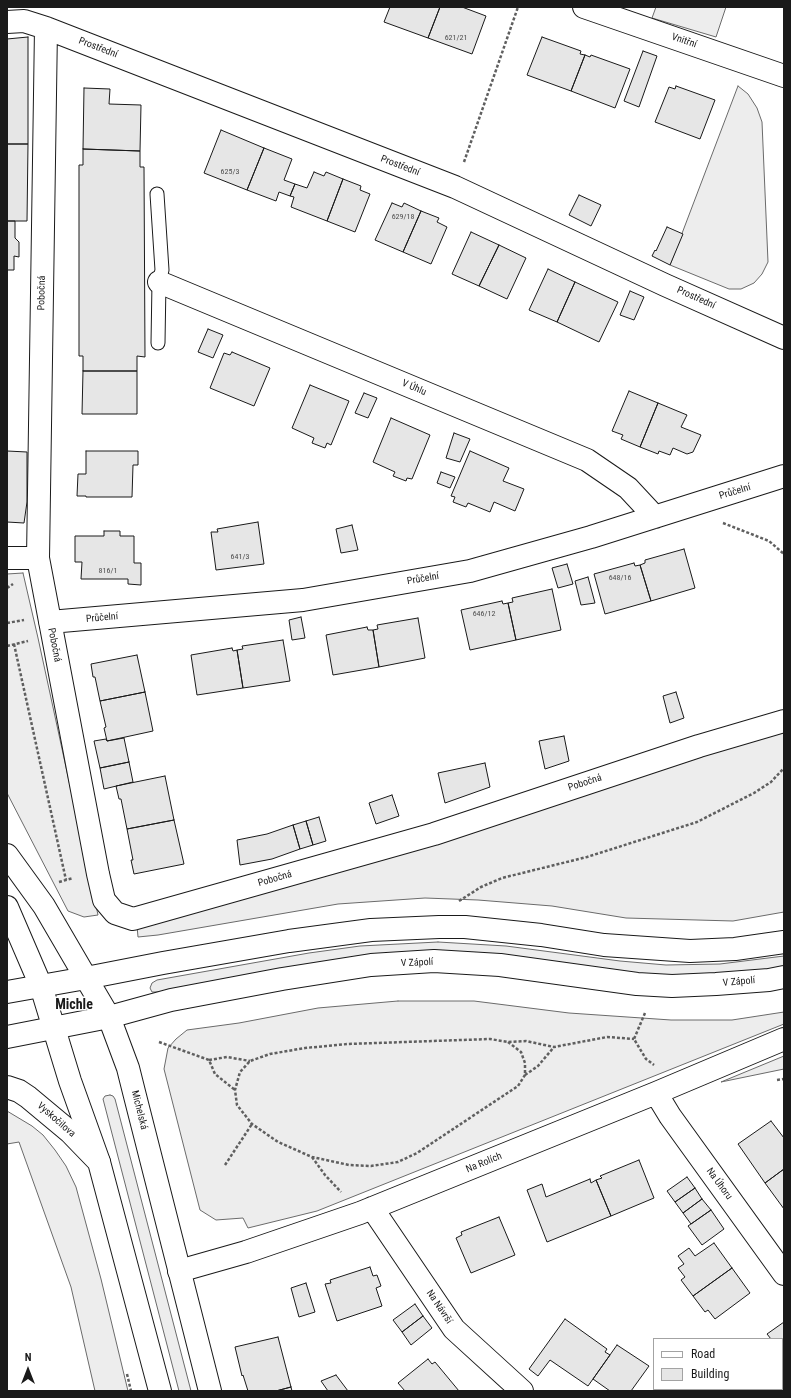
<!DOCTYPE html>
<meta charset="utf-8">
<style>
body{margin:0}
#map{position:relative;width:791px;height:1398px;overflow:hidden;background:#fff;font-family:"Roboto Condensed",sans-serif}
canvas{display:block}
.frame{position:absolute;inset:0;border:8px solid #1a1a1a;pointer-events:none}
.legend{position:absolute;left:653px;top:1338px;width:130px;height:52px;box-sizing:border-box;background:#fff;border:1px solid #a3a3a3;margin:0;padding:5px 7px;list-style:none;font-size:12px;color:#1a1a1a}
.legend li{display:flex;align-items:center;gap:8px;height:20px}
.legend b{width:20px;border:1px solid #a3a3a3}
.north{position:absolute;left:8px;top:1350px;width:40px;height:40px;-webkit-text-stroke:3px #fff;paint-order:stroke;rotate:0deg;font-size:11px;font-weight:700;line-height:16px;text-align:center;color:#1a1a1a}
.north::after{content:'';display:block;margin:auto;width:14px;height:18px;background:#1a1a1a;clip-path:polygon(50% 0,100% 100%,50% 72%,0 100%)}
</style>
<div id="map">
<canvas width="791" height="1398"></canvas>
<div class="frame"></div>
<ul class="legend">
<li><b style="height:5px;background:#fff"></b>Road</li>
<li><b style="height:11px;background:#e6e6e6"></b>Building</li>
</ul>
<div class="north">N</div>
</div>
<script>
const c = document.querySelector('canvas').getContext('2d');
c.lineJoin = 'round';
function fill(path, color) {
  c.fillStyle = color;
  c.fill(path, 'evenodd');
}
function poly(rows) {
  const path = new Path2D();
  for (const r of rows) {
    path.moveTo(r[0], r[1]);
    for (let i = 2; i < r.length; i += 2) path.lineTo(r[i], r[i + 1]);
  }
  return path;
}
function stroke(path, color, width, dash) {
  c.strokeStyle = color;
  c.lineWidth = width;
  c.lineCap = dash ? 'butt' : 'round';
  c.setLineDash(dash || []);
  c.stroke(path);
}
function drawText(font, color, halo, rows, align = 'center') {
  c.font = font + ' "Roboto Condensed",sans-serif';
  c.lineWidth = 3;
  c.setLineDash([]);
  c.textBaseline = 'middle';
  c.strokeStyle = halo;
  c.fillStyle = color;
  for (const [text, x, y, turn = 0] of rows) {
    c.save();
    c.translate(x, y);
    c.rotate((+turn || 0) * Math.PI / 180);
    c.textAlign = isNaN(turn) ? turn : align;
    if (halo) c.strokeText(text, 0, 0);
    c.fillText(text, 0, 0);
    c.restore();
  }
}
const built = poly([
 [656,7,726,7,716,37,652,18,656,7],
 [738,86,748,94,757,108,762,122,768,262,762,274,754,283,741,289,729,289,670,265,738,86],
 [23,573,38,638,98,915,84,917,68,911,7,793,7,574,23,573],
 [784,728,784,912,733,921,626,918,552,906,478,900,425,898,338,904,158,935,138,937,137,926,784,728],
 [438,942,506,946,620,961,666,965,720,964,784,956,784,968,665,977,503,958,159,992,152,992,150,988,152,983,157,980,309,953,360,946,438,942],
 [398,1001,474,1001,569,1013,671,1020,732,1020,784,1012,784,1024,317,1211,248,1228,243,1218,216,1220,200,1210,164,1069,168,1048,176,1039,187,1030,239,1023,318,1008,398,1001],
 [784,1056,784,1069,721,1082,784,1056],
 [110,1095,113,1096,115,1099,191,1391,179,1391,103,1099,105,1096,110,1095],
 [7,1111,32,1126,43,1135,55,1150,66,1166,76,1187,101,1279,128,1391,95,1391,71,1287,19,1142,7,1144,7,1111]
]);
const building = poly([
 [390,7,440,7,428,38,384,22,390,7],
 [440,7,462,7,486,16,472,54,428,38,440,7],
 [28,37,28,144,7,144,7,39,28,37],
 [542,37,581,51,580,54,585,55,571,91,527,75,542,37],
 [643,51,657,56,639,107,624,101,643,51],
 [585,55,590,57,591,55,630,69,615,108,571,91,585,55],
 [676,86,715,100,700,139,655,122,669,87,675,89,676,86],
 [84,88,110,89,109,104,141,105,140,151,83,149,84,88],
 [221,130,264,148,247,190,204,173,221,130],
 [7,144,28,144,27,221,7,221,7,144],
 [264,148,292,159,284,180,295,184,290,196,279,192,276,201,247,190,264,148],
 [83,149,140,151,140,167,144,167,145,357,137,356,137,371,83,371,83,356,79,356,79,165,83,165,83,149],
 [314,172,324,176,326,172,343,179,327,221,291,207,294,197,290,196,295,184,307,188,314,172],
 [343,179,361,186,360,190,370,194,355,232,327,221,343,179],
 [579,195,601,205,591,226,569,215,579,195],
 [392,203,402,207,404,203,421,211,403,252,375,240,392,203],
 [421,211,439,218,437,222,447,227,431,264,403,252,421,211],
 [7,221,15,221,15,238,19,242,19,257,14,256,14,270,7,270,7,221],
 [667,227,683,234,670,265,652,256,655,250,656,251,667,227],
 [471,232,499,245,479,286,452,274,471,232],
 [499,245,526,258,507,299,479,286,499,245],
 [548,269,575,282,557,322,529,310,548,269],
 [575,282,618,302,599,342,557,322,575,282],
 [630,291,644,297,634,320,620,315,630,291],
 [208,329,223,335,213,358,198,352,208,329],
 [232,352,270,368,254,406,210,388,224,353,230,355,232,352],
 [83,371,137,371,137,414,82,414,83,371],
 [310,385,349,401,331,445,327,443,325,448,312,443,314,438,292,428,310,385],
 [629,391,658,403,640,447,621,439,623,435,612,431,629,391],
 [364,393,377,398,368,418,355,413,364,393],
 [658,403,687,415,681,427,701,435,693,452,687,454,673,448,670,455,659,451,658,454,640,447,658,403],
 [391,418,430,435,412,479,407,478,406,481,393,476,395,472,373,462,391,418],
 [454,433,470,439,460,462,446,458,454,433],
 [7,451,27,452,27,502,24,523,7,522,7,451],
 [86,451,138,451,138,465,133,465,132,497,86,497,86,496,77,496,78,474,86,474,86,451],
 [470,451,509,468,503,481,524,489,515,511,494,502,490,512,468,503,466,507,453,502,455,497,451,496,470,451],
 [441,472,455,477,450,488,437,483,441,472],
 [258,522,264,564,216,570,211,532,218,532,217,529,258,522],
 [352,525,358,550,341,553,336,529,352,525],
 [104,531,120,531,120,536,134,536,134,563,141,563,141,585,128,584,128,579,81,579,82,562,75,562,75,536,104,536,104,531],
 [684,549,695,588,651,601,640,565,645,563,645,560,684,549],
 [634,563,635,566,640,565,651,601,605,614,594,574,634,563],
 [567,564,573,584,558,588,552,568,567,564],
 [588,577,595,603,581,605,575,581,588,577],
 [552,589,561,630,516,640,508,603,513,602,512,598,552,589],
 [502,601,503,604,508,603,516,640,470,650,461,610,502,601],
 [301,617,305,638,292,640,289,620,301,617],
 [418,618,425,658,379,667,373,630,378,629,377,625,418,618],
 [367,627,368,630,373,630,379,667,333,675,326,635,367,627],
 [283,640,290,681,243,688,237,650,243,649,242,646,283,640],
 [232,648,233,651,237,650,243,688,197,695,191,655,232,648],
 [137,655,145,692,100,701,95,677,93,677,91,664,137,655],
 [145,692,153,731,107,741,104,728,106,727,100,701,145,692],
 [676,692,684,718,670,723,663,696,676,692],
 [564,736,569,761,545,769,539,741,564,736],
 [124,738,129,762,100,768,94,741,106,739,107,741,124,738],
 [129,762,133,782,104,789,100,768,129,762],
 [485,763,490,787,445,803,438,773,485,763],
 [165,776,174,820,127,829,121,799,119,799,116,786,165,776],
 [392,795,399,816,376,824,369,803,392,795],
 [319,817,326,841,313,845,306,821,319,817],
 [174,820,184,864,134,874,131,860,133,860,127,829,174,820],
 [306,821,313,845,300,849,293,825,306,821],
 [293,825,300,849,272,859,240,865,237,840,267,834,293,825],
 [771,1121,784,1138,784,1169,765,1183,738,1144,771,1121],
 [639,1160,654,1198,611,1216,596,1180,602,1178,600,1176,639,1160],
 [784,1169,784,1209,765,1183,784,1169],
 [687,1177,695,1188,675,1202,667,1191,687,1177],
 [590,1179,591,1183,596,1180,611,1216,547,1242,527,1190,542,1184,546,1197,590,1179],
 [695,1188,702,1199,683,1213,675,1202,695,1188],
 [702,1199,711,1210,691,1224,683,1213,702,1199],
 [711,1210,724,1229,702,1245,688,1226,711,1210],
 [499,1217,515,1255,471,1273,456,1238,462,1235,461,1232,499,1217],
 [714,1243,732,1268,693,1296,681,1280,685,1277,678,1268,684,1264,678,1256,689,1248,695,1256,714,1243],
 [370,1267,373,1276,377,1275,381,1286,376,1288,382,1306,337,1321,325,1284,331,1283,330,1280,370,1267],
 [732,1268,750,1293,715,1319,708,1310,705,1312,693,1296,732,1268],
 [306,1283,315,1312,299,1317,291,1288,306,1283],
 [415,1304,423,1316,402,1332,393,1320,415,1304],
 [423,1316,432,1328,411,1345,402,1332,423,1316],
 [565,1319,607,1349,605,1352,610,1355,588,1386,550,1360,538,1376,529,1369,565,1319],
 [784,1322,784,1343,782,1345,782,1339,771,1339,767,1334,784,1322],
 [278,1337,291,1387,276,1391,248,1391,243,1375,242,1376,235,1347,278,1337],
 [617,1345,649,1366,631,1391,610,1391,593,1379,617,1345],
 [428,1359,432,1364,435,1362,459,1391,405,1391,398,1383,428,1359],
 [336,1375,348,1391,328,1391,321,1381,336,1375],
 [291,1387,292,1391,276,1391,291,1387],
 [735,1389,759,1389,759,1391,735,1391,735,1389]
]);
const path = poly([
 [464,162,518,7],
 [723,523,769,541,784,554],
 [7,588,13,584],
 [7,623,24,620],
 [14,644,66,880],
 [7,646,28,641],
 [59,882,73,878],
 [459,901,481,887,502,878,587,857,697,822,754,793,771,782,784,768],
 [645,1013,634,1039,646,1059,654,1065],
 [159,1042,209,1060,215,1074,235,1090],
 [508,1042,521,1052,525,1063,525,1075,518,1086,417,1153,398,1162,371,1166,349,1165,312,1157,278,1142,252,1124,237,1105,235,1090,240,1072,250,1061,270,1054,305,1048,348,1044,490,1039,508,1042,526,1041,554,1047,607,1037,634,1039],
 [209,1060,227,1057,250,1061],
 [525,1075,538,1066,554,1047],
 [777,1080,784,1079],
 [312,1157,325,1175,341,1192],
 [225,1165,252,1124],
 [127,1374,131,1391]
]);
const service = poly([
 [157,194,162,270,159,282,158,343]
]);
const minor = poly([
 [584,7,784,76],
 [7,22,24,21,46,28,455,187,665,285,784,338],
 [46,28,38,558,98,874,104,900,115,913,133,919,434,834,699,746,784,721],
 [159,282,587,460,628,488,655,517],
 [7,558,38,558],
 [50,622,303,600,470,571,591,537,784,476],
 [86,978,163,963,289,941,371,930,439,927,465,927,541,935,604,945,690,951,735,949,784,942],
 [109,1017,171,1000,282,979,371,965,434,961,500,965,637,984,672,986,716,984,769,980,784,977],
 [656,1093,670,1116,784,1274],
 [372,1208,454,1329,522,1391],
 [179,1271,246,1252,360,1213,656,1093,784,1039]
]);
const tertiary = poly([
 [7,855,44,906,86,978],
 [7,907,41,986,70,1081,99,1162],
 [7,1037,109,1017]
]);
const secondary = poly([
 [7,992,86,978,109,1017,128,1068,134,1092,210,1391],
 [7,1087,19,1091,28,1097,70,1132,99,1162,160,1391]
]);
const numberNames = [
 ["621/21",456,38],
 ["625/3",230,172],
 ["629/18",403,217],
 ["641/3",240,557],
 ["816/1",108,571],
 ["648/16",620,578],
 ["646/12",484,614]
];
const streetNames = [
 ["Vnitřní",684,41,19],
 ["Prostřední",98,48,21],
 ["Prostřední",400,166,21],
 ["Pobočná",42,293,-89],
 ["Prostřední",696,298,24],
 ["V Úhlu",414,388,23],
 ["Průčelní",735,492,-17],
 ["Průčelní",423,579,-10],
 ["Průčelní",102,618,-5],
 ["Pobočná",54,645,79],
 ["Pobočná",585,783,-18],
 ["Pobočná",275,879,-16],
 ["V Zápolí",417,963,-3],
 ["V Zápolí",739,982,-5],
 ["Michelská",139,1110,76],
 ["Vyskočilova",56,1120,41],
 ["Na Rolích",484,1163,-22],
 ["Na Úhoru",719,1184,54],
 ["Na Návrší",439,1307,56]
];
const districtNames = [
 ["Michle",74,1005]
];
fill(built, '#ededed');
stroke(built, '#6a6a6a', 1);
fill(building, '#e6e6e6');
stroke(building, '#1a1a1a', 1);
stroke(service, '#1a1a1a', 15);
stroke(minor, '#1a1a1a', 24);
stroke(tertiary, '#1a1a1a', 24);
stroke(secondary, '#1a1a1a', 24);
stroke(path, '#5f5f5f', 2.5, [3, 2]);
stroke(service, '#fff', 13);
stroke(minor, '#fff', 22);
stroke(tertiary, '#fff', 22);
stroke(secondary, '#fff', 22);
drawText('8px', '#4d4d4d', null, numberNames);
drawText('10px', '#1a1a1a', '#fff', streetNames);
drawText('bold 14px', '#1a1a1a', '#fff', districtNames);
</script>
